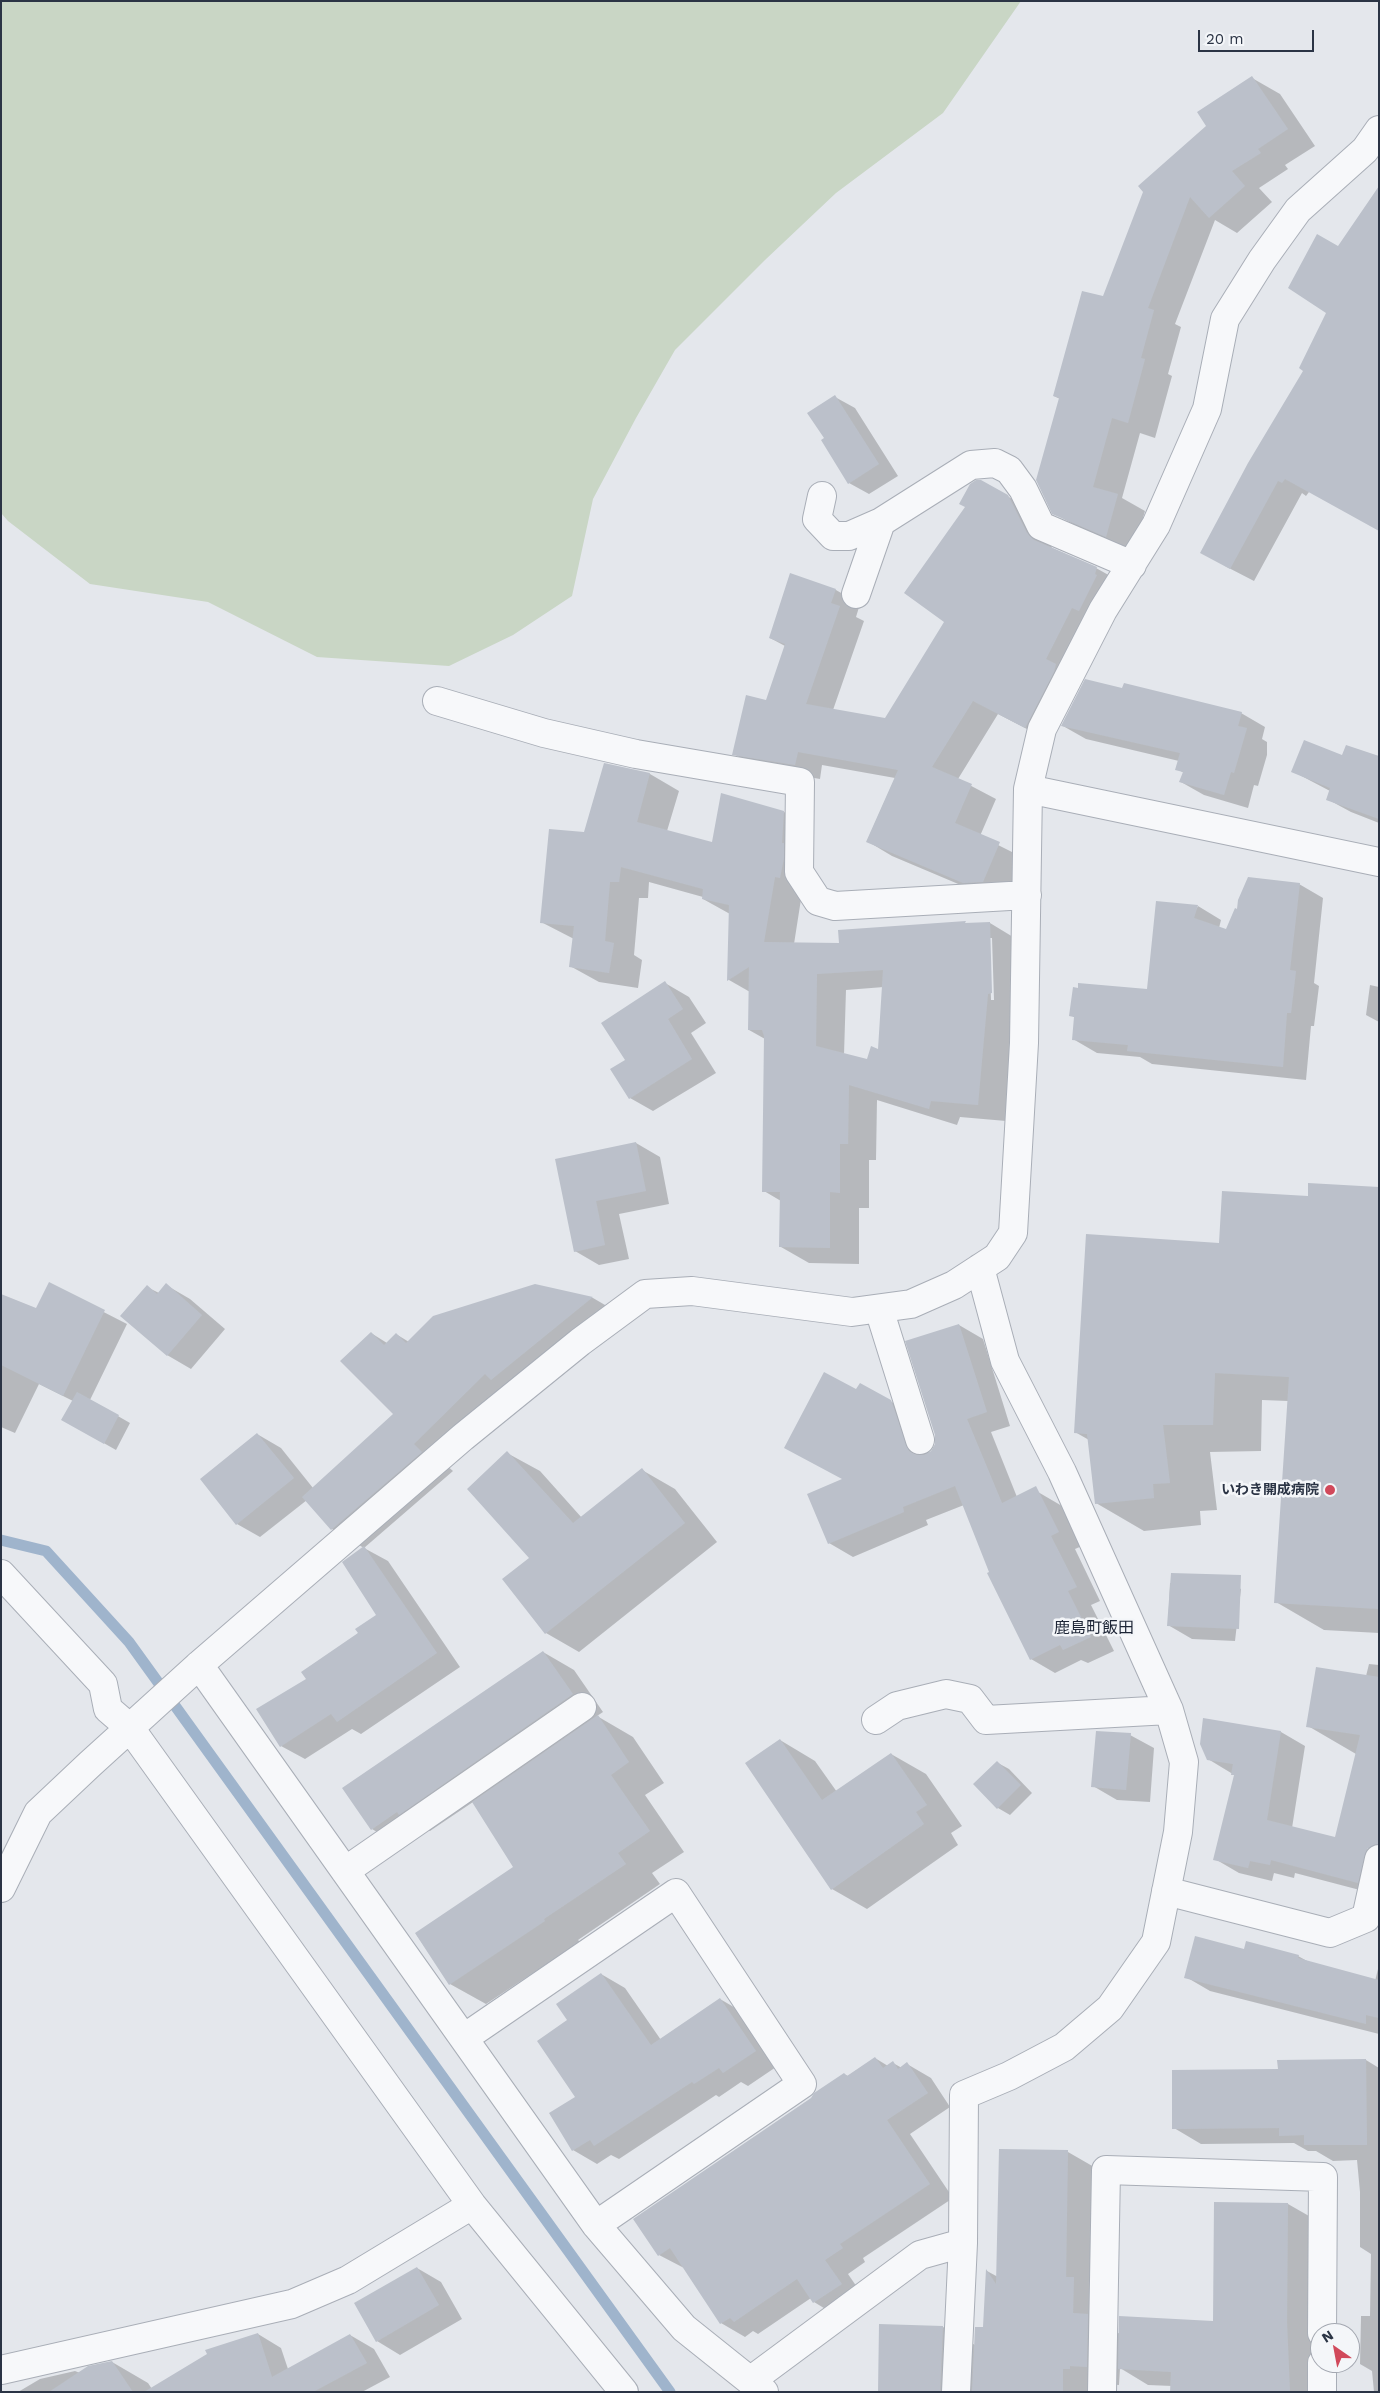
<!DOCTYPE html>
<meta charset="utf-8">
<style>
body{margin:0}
#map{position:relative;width:1380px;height:2393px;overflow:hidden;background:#e4e7ec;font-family:"Work Sans",sans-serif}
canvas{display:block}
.frame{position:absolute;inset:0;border:2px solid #2b3445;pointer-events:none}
.north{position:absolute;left:1310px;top:2323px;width:50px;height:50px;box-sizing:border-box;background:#f4f6f9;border:1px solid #a4a8b1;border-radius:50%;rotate:327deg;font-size:14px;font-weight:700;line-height:20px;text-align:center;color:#2b3445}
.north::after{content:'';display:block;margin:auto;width:18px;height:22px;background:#d1495b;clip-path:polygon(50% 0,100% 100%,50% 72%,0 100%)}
.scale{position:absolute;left:1198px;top:30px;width:116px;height:22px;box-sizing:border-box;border:2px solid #2b3445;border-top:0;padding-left:6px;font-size:15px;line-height:18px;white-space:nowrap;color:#2b3445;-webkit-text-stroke:4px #f4f6f9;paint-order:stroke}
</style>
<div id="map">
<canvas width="1380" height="2393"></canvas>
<div class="frame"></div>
<div class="north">N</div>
<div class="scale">20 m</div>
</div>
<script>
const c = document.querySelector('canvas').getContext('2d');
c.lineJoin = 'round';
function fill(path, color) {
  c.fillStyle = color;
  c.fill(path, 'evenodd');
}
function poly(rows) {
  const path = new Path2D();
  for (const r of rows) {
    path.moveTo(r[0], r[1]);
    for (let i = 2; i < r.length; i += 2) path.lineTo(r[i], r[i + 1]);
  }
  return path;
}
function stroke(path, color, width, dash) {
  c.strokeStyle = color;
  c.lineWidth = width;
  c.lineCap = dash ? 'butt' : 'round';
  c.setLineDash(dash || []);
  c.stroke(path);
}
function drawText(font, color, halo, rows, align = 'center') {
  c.font = font + ' "Work Sans","Noto Sans JP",sans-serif';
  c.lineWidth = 5;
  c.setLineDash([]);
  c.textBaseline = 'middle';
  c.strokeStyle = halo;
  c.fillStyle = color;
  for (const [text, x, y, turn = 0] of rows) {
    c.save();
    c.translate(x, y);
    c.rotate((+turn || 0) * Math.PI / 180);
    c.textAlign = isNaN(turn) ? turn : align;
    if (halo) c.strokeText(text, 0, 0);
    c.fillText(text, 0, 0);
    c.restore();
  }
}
const green = poly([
 [1,1,1021,1,943,113,836,193,765,260,675,350,636,418,593,499,572,596,513,635,449,666,317,657,208,602,90,584,8,521,1,513]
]);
const shadow = poly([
 [1252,78,1280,94,1315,146,1285,165,1288,169,1259,188,1272,202,1237,233,1215,220,1175,324,1181,327,1168,374,1172,376,1155,438,1140,433,1122,498,1145,511,1133,552,1082,529,1053,513,1060,399,1054,396,1104,298,1208,126],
 [1339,247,1309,492,1306,496,1302,493,1254,581,1225,566,1328,312],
 [835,397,855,408,898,476,869,494,849,483,826,439],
 [981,481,1033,511,1052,548,1096,568,1121,582,1050,741,998,714,958,779,996,799,980,836,1024,858,1008,896,989,897,892,856,867,841,895,778,822,765,820,779,758,768,734,754,767,701,785,646,770,638,790,575,836,590,860,604,856,617,864,621,833,710,886,720,946,622,966,507],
 [1123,689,1241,713,1265,727,1262,739,1267,742,1267,755,1258,786,1254,785,1248,808,1204,795,1181,782,1184,773,1177,769,1179,761,1086,739,1063,726],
 [1343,757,1379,758,1379,823,1351,812,1327,799,1330,791,1292,771],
 [605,764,650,774,679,791,667,831,713,844,784,812,812,829,794,944,840,945,839,931,966,923,990,923,1018,940,1006,1121,960,1117,957,1125,877,1100,876,1160,869,1160,869,1208,859,1208,859,1264,809,1263,781,1247,781,1201,764,1191,765,1039,749,1030,750,992,729,980,730,914,703,899,703,897,649,882,648,898,639,898,634,955,642,960,638,988,599,982,570,966,574,939,541,922,585,833],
 [989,938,992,938,994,1000,991,1000],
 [884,987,879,1050,868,1061,844,1055,846,990],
 [1299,884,1323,898,1314,983,1319,986,1314,1026,1311,1026,1306,1080,1152,1064,1140,1057,1097,1053,1073,1039,1075,1018,1071,1015,1148,991,1198,906,1221,920,1219,928,1227,931],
 [665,983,689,997,706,1023,691,1033,716,1073,653,1111,630,1098,627,1060],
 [1370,985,1379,987,1379,1022,1366,1015],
 [636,1143,660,1157,669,1204,619,1214,629,1259,599,1265,575,1251,556,1160],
 [1379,1204,1379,1633,1324,1630,1276,1602,1288,1401,1262,1400,1261,1451,1210,1452,1217,1510,1200,1511,1201,1525,1144,1531,1096,1503,1089,1440,1075,1432,1220,1244],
 [49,1284,127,1324,90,1400,130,1423,116,1450,63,1420,73,1401,39,1384,15,1433,1,1427,1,1295,37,1309],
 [166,1285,190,1299,225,1329,191,1369,167,1355,147,1287,159,1293],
 [535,1286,593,1298,624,1316,445,1464,453,1471,364,1548,388,1561,460,1667,361,1734,352,1729,305,1759,281,1746,308,1679,378,1615,364,1548,332,1529,307,1500,260,1537,237,1524,257,1434,281,1448,313,1488,394,1414,371,1333,387,1343,396,1334,409,1342],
 [959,1325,983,1339,1010,1426,991,1432,1017,1497,1038,1492,1062,1506,1082,1546,1075,1549,1100,1601,1091,1605,1114,1651,1088,1663,1081,1660,1055,1673,1031,1659,991,1573,964,1505,926,1520,928,1525,853,1557,829,1543,844,1480,857,1391,890,1401,915,1415,929,1454,932,1452,936,1444],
 [507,1453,540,1471,582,1518,642,1470,675,1489,717,1542,579,1652,546,1633],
 [1217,1576,1241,1589,1235,1641,1192,1639,1168,1625,1170,1583],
 [543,1652,574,1670,603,1712,597,1716,633,1737,664,1783,645,1795,684,1852,652,1873,660,1884,578,1940,580,1942,486,2004,450,1984,416,1934,515,1867,473,1802,430,1831,427,1830,402,1847,372,1829],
 [1369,1664,1379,1665,1379,1807,1356,1754,1308,1726,1366,1676],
 [1204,1720,1281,1732,1305,1746,1292,1828,1360,1845,1379,1856,1375,1894,1295,1873,1294,1878,1274,1873,1272,1881,1239,1873,1215,1859,1236,1776,1208,1759],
 [1130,1735,1154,1748,1150,1802,1117,1800,1093,1786],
 [780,1740,815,1761,837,1792,891,1754,926,1774,962,1826,951,1833,958,1845,867,1909,832,1889],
 [998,1763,1009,1769,1032,1793,1010,1815,998,1808,975,1784],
 [1245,1950,1298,1956,1309,1962,1375,1981,1379,1965,1379,2034,1210,1991,1186,1977],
 [601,1974,625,1988,661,2040,720,1999,744,2013,779,2065,748,2086,741,2082,719,2097,716,2095,619,2159,611,2155,597,2164,573,2150,551,2113,576,2098,569,2021],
 [875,2058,888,2066,893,2063,902,2068,907,2064,931,2078,950,2107,910,2134,953,2198,863,2258,865,2262,848,2274,859,2290,837,2316,814,2302,811,2298,758,2334,753,2331,745,2337,721,2323,684,2268,659,2255,812,2099,844,2074,848,2076],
 [1366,2060,1379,2068,1379,2392,1374,2392,1372,2371,1360,2364,1361,2316,1370,2316,1371,2254,1360,2247,1360,2192,1357,2160,1333,2161,1316,2151,1308,2151,1294,2143,1201,2144,1174,2128,1279,2071],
 [1068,2152,1101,2171,1106,2325,1120,2334,1214,2323,1215,2203,1288,2204,1316,2220,1315,2339,1317,2387,1325,2392,1171,2392,1172,2386,1148,2385,1120,2368,1119,2385,1103,2384,1096,2392,879,2392,881,2326,943,2327,975,2345,985,2328,987,2271,998,2277],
 [417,2268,441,2282,462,2319,400,2355,377,2341],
 [258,2334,281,2348,288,2369,350,2335,374,2349,390,2377,362,2392,18,2392,40,2379,75,2371,80,2373,112,2362,148,2383,152,2389]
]);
const stream = poly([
 [1,1540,46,1551,129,1642,670,2392]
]);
const building = poly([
 [1252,76,1288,129,1258,149,1261,153,1232,171,1245,186,1209,218,1190,197,1148,308,1154,310,1141,358,1145,359,1128,423,1112,418,1093,487,1118,494,1106,537,1052,514,1036,480,1059,398,1053,396,1082,291,1103,296,1143,192,1138,186,1206,126,1197,112],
 [1379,186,1379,531,1285,479,1282,483,1278,481,1230,569,1200,553,1248,463,1303,371,1299,368,1326,313,1288,288,1317,234,1338,246],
 [835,395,879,464,848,484,821,440,824,438,807,413],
 [976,480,981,480,1008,495,1027,533,1034,540,1097,567,1095,574,1097,575,1079,611,1072,608,1046,659,1056,664,1054,672,1025,728,973,701,932,767,972,784,955,823,1000,842,983,882,963,883,866,842,898,770,798,752,795,765,732,755,746,695,766,700,785,644,769,638,790,573,836,589,831,603,840,606,806,704,885,718,944,622,904,593,965,507,959,504,970,484],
 [1085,679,1122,688,1124,683,1242,712,1238,726,1247,728,1234,773,1231,772,1224,795,1179,782,1183,772,1175,770,1180,753,1061,726],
 [1304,740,1342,755,1346,745,1379,756,1379,819,1326,800,1330,788,1291,772],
 [604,763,650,773,637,822,712,842,721,793,784,811,782,843,784,843,784,858,780,878,775,877,764,942,839,943,838,930,966,921,965,923,990,922,992,993,988,994,978,1105,931,1101,929,1109,849,1085,848,1144,840,1144,840,1193,830,1192,830,1248,779,1247,780,1192,762,1192,764,1036,762,1030,748,1030,749,967,727,981,729,905,702,899,703,889,621,867,619,882,610,882,605,941,614,943,609,973,569,967,574,926,540,923,549,829,584,832],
 [883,970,878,1049,871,1046,867,1059,816,1046,817,974],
 [1248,877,1300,883,1290,970,1296,971,1291,1013,1287,1013,1283,1067,1127,1051,1128,1045,1072,1040,1074,1017,1069,1016,1073,987,1078,988,1078,983,1147,989,1156,901,1198,905,1194,918,1226,929,1235,908,1237,909,1238,900],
 [665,981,683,1009,668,1019,692,1059,629,1099,610,1069,625,1060,601,1023],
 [636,1142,646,1191,596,1201,605,1245,574,1252,555,1159],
 [1308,1183,1379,1187,1379,1609,1274,1603,1289,1377,1215,1373,1213,1425,1163,1425,1170,1483,1153,1484,1154,1498,1095,1504,1087,1434,1074,1433,1086,1234,1219,1243,1222,1191,1308,1196],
 [49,1282,105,1310,63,1396,1,1365,1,1294,36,1308],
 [166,1283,202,1315,167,1356,120,1316,147,1285,157,1294],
 [535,1284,593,1297,491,1380,485,1374,414,1444,422,1452,331,1530,302,1497,393,1414,340,1361,371,1332,384,1345,396,1333,406,1343,433,1316],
 [959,1324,987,1412,967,1419,1002,1503,1036,1486,1059,1532,1051,1536,1077,1587,1068,1591,1091,1637,1063,1650,1060,1645,1030,1660,987,1573,989,1572,955,1486,903,1507,904,1512,828,1544,807,1494,842,1479,784,1448,824,1372,856,1389,860,1383,891,1400,909,1451,917,1455,924,1455,931,1451,935,1444,935,1435,905,1341],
 [77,1392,119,1415,104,1444,61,1420],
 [257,1433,294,1478,236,1525,200,1479],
 [507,1451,573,1523,642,1468,685,1523,545,1634,502,1579,529,1558,467,1489],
 [364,1546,437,1653,337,1722,331,1714,280,1747,256,1709,306,1679,301,1672,358,1633,355,1629,376,1615,342,1562],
 [1171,1573,1241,1575,1239,1629,1167,1626],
 [543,1651,573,1694,399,1815,397,1812,371,1830,342,1788],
 [1316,1667,1379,1677,1379,1844,1367,1849,1358,1883,1271,1860,1270,1865,1250,1861,1248,1868,1213,1860,1234,1775,1231,1775,1233,1764,1207,1760,1200,1744,1203,1718,1281,1731,1267,1820,1335,1837,1360,1735,1306,1727],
 [598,1715,629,1762,611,1775,650,1831,618,1853,626,1864,544,1919,545,1921,449,1985,415,1933,513,1867,472,1802],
 [1096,1731,1131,1733,1126,1790,1091,1787],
 [780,1739,822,1800,891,1753,927,1805,916,1812,924,1824,831,1890,745,1763],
 [997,1761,1021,1785,997,1809,973,1784],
 [1195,1936,1244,1949,1246,1941,1299,1955,1298,1958,1379,1980,1379,2018,1366,2015,1366,2024,1184,1978],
 [601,1973,651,2045,720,1998,756,2051,723,2073,719,2068,694,2084,692,2082,594,2146,590,2140,572,2151,549,2113,575,2097,537,2041,567,2020,556,2004],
 [875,2057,883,2068,893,2061,898,2069,907,2062,928,2093,887,2120,930,2184,840,2244,843,2248,825,2260,842,2284,813,2303,797,2279,734,2322,730,2318,720,2324,670,2248,658,2256,633,2219,811,2098,814,2093,844,2073,847,2076],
 [1366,2059,1367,2145,1304,2145,1304,2135,1279,2136,1279,2128,1172,2129,1172,2070,1278,2069,1277,2060],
 [999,2149,1068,2150,1066,2277,1074,2277,1073,2313,1088,2314,1087,2367,1070,2366,1070,2369,1063,2369,1063,2392,972,2392,975,2327,983,2327,986,2269,996,2284],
 [1214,2202,1288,2203,1287,2322,1290,2392,1170,2392,1171,2372,1118,2369,1119,2316,1213,2321],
 [417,2267,439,2305,376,2342,354,2303],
 [879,2324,943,2326,940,2392,878,2392],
 [258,2333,272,2377,350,2334,367,2363,313,2392,144,2392,207,2354,205,2350],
 [112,2361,133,2392,49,2392,88,2366]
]);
const minor = poly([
 [822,496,817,519,833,536,849,536,881,522,971,465,995,463,1009,470,1023,489,1041,526,1132,565],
 [856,594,881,522],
 [437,701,544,733,636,754,800,782,799,872,818,901,835,906,1027,895],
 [1028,789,1379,862],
 [879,1309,920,1440],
 [1,1574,103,1684,108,1709,130,1728,472,2205,624,2392],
 [199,1665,596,2225,684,2328,764,2392],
 [876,1720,897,1706,946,1694,970,1699,986,1720,1169,1710],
 [345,1871,582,1707],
 [1,1888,38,1813,90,1764,199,1665,463,1437,580,1342,645,1294,692,1291,852,1312,911,1304,954,1285,997,1257,1013,1233,1024,1043,1028,789,1042,729,1103,610,1156,525,1207,409,1225,319,1262,260,1298,210,1365,150,1379,130],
 [1166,1891,1330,1933,1366,1918,1379,1859],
 [464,2038,676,1893,802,2084,596,2225],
 [1,2370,292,2304,348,2280,472,2205],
 [750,2381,920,2255,963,2243],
 [956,2392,963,2243,964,2095,1009,2076,1064,2047,1110,2008,1156,1942,1178,1832,1184,1762,1169,1710,1062,1472,1005,1361,980,1268],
 [1102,2392,1106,2170,1323,2177,1322,2333],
 [1322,2392,1322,2363]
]);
const markers = [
 [1330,1490,6,"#d1495b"]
];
const poiNames = [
 ["いわき開成病院",1319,1490]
];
const quarterNames = [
 ["鹿島町飯田",1094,1628]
];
fill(green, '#c9d6c5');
fill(shadow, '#0003');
stroke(stream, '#9fb4cc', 11);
fill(building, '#bbc0ca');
stroke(minor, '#a9aeb7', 30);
stroke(minor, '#f7f8fa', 28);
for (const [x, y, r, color] of markers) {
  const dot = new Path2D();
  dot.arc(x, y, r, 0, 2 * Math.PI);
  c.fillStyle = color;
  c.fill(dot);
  stroke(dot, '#f4f6f9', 2);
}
drawText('bold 14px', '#2b3445', '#f4f6f9', poiNames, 'right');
drawText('16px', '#1d2536', '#f4f6f9', quarterNames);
</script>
